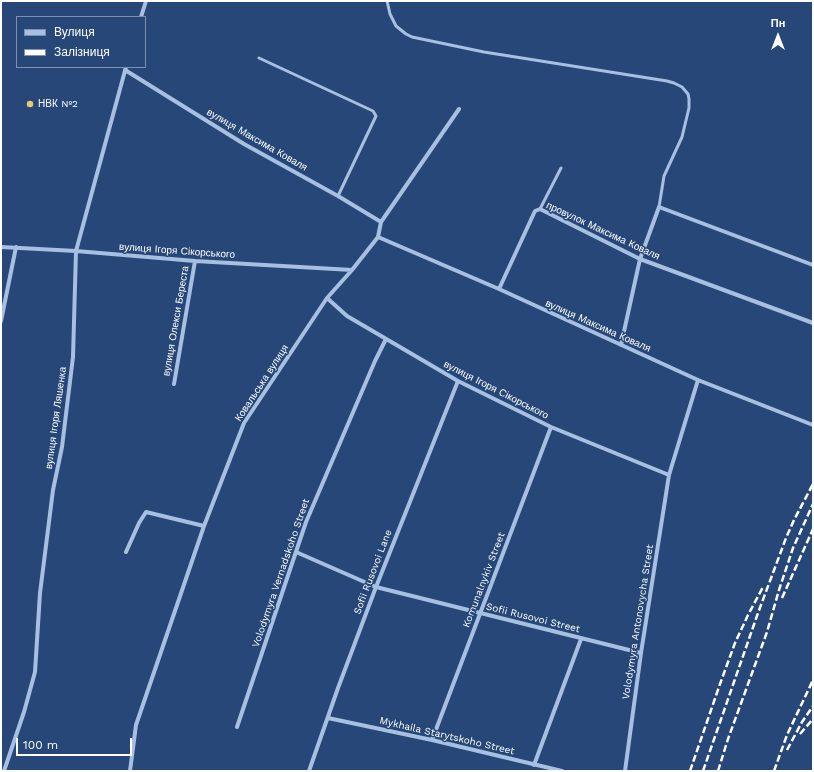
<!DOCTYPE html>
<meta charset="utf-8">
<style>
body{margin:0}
#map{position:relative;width:814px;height:772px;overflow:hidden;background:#264777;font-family:"Work Sans",sans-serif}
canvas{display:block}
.frame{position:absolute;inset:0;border:2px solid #fff;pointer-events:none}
.legend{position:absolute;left:16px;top:16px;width:130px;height:52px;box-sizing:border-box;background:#264777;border:1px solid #7d91ad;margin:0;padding:5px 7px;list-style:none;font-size:12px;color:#fff}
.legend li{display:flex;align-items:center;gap:8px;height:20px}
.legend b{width:20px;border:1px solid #7d91ad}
.north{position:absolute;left:758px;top:16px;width:40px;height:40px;-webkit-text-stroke:3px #264777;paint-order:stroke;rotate:0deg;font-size:11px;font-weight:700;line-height:16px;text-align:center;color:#fff}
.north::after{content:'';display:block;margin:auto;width:14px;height:18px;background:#fff;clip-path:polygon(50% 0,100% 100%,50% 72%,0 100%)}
.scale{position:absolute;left:16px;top:738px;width:116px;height:18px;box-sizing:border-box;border:2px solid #fff;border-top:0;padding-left:5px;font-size:12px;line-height:14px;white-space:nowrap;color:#fff;-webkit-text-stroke:3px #264777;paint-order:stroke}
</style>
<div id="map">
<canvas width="814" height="772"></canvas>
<div class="frame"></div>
<ul class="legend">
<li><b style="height:5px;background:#a7c0e2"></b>Вулиця</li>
<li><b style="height:5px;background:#fff"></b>Залізниця</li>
</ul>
<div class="north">Пн</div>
<div class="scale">100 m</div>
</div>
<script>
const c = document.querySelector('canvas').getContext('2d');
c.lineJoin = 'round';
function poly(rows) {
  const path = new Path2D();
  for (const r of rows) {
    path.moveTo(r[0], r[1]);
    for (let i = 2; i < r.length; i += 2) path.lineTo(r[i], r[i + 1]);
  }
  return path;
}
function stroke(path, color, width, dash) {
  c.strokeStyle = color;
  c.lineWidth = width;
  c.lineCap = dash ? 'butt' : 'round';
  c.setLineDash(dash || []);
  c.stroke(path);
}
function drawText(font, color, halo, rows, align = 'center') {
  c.font = font + ' "Work Sans",sans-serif';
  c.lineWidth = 3;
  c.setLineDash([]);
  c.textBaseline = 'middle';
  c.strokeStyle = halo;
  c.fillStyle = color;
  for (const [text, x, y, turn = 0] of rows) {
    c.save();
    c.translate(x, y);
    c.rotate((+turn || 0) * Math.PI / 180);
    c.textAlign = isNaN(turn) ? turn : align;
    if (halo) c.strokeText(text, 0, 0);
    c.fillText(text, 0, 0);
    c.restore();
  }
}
const lane = poly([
 [387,1,390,14,396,26,406,34,412,37,484,52,667,81,674,83,682,87,688,94,689,99,689,108,682,137,664,176,659,207],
 [259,58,373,111,376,116,338,196],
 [540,209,561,168]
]);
const street = poly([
 [141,17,146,1],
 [125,70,244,144,338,196,381,222],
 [378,237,499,289,698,380,813,425],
 [1,247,76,251,195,261,352,270],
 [499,289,535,211,540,209,640,259,813,323],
 [327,298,347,316,458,381,551,427,669,475],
 [1,321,16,247],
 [621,345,640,259,659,207,813,265],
 [174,384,195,261],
 [126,552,139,523,146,512,204,526],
 [296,552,376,587,641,653],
 [328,718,432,740,562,771],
 [237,727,306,522,375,361,386,339],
 [432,740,551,427],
 [534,765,581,639],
 [4,771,24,712,35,672,40,593,53,490,62,447,73,357,76,251,126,67],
 [130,771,136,725,204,526,244,423,327,298,352,270,378,237,381,222,459,109],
 [309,771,338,688,376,587,458,381],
 [625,771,641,653,669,475,698,380]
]);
const rail = poly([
 [782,598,813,529],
 [800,734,813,719],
 [787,750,802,722,813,706],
 [690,771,720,684,735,643,748,615,763,587],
 [703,771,758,613,786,538,794,520,813,484],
 [718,771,728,739,767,632,779,590,793,548,813,504],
 [774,771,787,735,813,680]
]);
const markers = [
 [30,104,4,"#ebca6d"]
];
const poiNames = [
 ["НВК №2",38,104]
];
const streetNames = [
 ["вулиця Максима Коваля",257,140,30],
 ["провулок Максима Коваля",603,231,25],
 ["вулиця Ігоря Сікорського",177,251,4],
 ["вулиця Олекси Береста",176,321,-80],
 ["вулиця Максима Коваля",598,326,24],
 ["Ковальська вулиця",262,383,-57],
 ["вулиця Ігоря Сікорського",496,390,27],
 ["вулиця Ігоря Ляшенка",56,418,-82],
 ["Sofii Rusovoi Lane",373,572,-69],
 ["Volodymyra Vernadskoho Street",281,573,-71],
 ["Komunalnykiv Street",484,580,-69],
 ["Sofii Rusovoi Street",533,618,14],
 ["Volodymyra Antonovycha Street",638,622,-81],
 ["Mykhaila Starytskoho Street",447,736,13]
];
stroke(lane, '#a7c0e2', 3);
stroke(street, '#a7c0e2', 4);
stroke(rail, '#fff', 2.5, [7, 3]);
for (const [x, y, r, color] of markers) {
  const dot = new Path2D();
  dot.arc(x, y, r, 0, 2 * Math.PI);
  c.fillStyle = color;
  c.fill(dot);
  stroke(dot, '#264777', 1.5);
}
drawText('10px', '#fff', '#264777', poiNames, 'left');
drawText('10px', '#fff', '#264777', streetNames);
</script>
